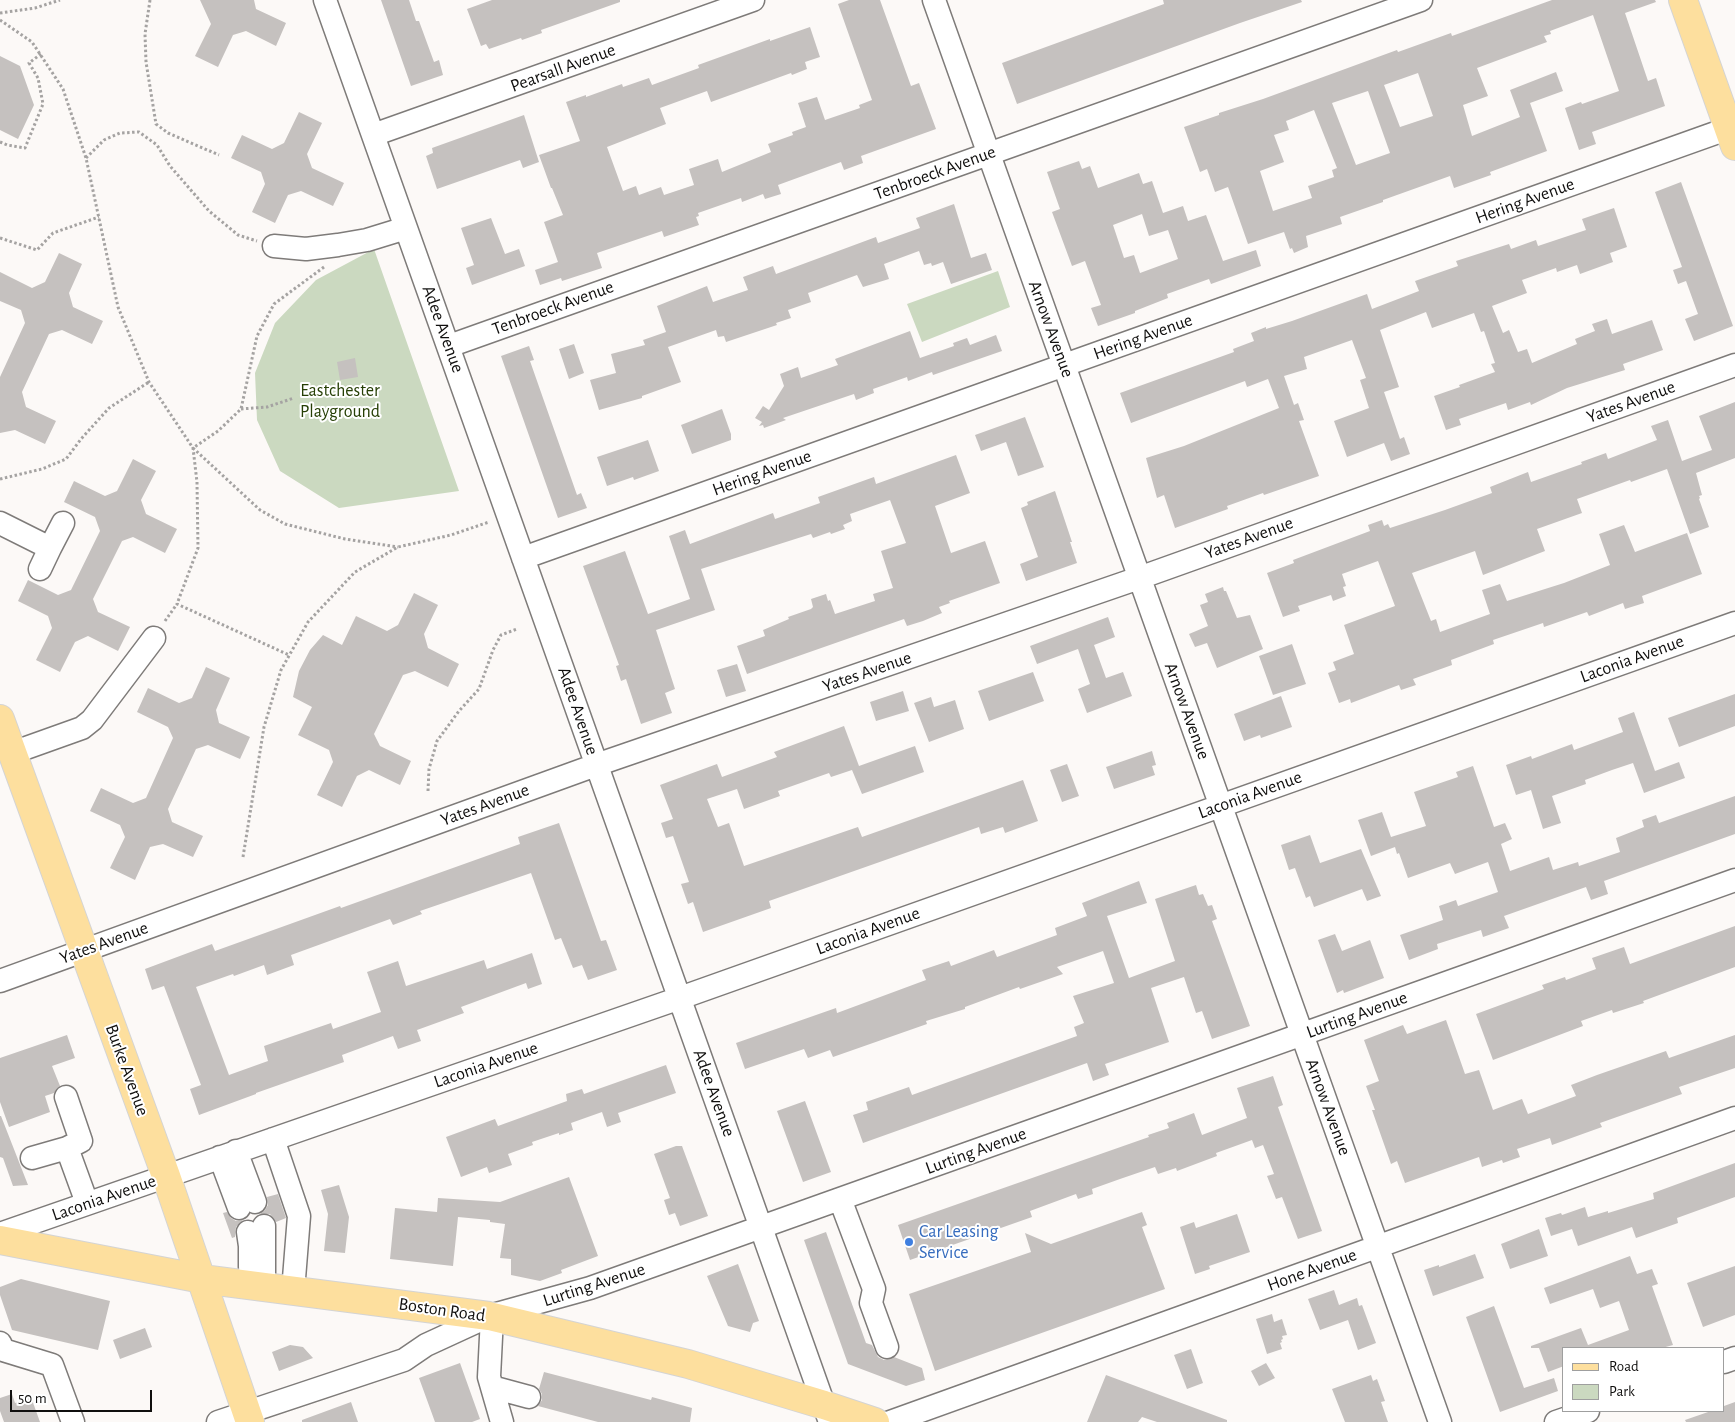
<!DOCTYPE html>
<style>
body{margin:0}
#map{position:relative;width:1735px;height:1422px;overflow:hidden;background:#fcf9f7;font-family:"Alegreya Sans",sans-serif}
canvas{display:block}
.legend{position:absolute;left:1562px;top:1347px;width:162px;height:65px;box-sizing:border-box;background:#fff;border:1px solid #9f9f9f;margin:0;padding:6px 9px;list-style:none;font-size:15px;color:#100f0e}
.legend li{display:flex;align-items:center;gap:10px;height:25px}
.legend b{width:25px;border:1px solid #9f9f9f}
.scale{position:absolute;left:10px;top:1390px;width:142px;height:22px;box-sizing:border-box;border:2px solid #100f0e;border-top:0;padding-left:6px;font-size:15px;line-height:18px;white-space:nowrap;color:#100f0e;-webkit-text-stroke:4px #fff;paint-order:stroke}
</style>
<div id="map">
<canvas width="1735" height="1422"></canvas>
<ul class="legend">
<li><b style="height:6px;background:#fddf9e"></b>Road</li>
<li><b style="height:14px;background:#cbd9c0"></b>Park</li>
</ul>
<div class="scale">50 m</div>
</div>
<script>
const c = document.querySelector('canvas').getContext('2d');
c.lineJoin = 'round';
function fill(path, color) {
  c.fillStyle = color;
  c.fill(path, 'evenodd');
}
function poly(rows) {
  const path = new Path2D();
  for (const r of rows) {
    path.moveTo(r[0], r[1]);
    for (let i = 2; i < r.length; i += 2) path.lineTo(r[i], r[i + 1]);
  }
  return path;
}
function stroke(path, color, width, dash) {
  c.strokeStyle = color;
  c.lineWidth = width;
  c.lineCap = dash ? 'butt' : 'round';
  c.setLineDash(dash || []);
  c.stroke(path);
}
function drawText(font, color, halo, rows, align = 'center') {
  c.font = font + ' "Alegreya Sans",sans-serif';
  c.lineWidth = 4;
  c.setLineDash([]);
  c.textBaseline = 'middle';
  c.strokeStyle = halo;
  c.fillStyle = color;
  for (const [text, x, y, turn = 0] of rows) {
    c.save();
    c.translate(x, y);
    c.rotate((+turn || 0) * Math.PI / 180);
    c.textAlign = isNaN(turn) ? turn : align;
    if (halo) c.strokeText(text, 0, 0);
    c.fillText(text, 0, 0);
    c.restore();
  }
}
const green = poly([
 [374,249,459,491,339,508,280,471,257,420,255,373,275,323,316,280],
 [998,271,1010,307,922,342,907,304]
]);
const building = poly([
 [200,0,254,0,256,9,286,23,276,46,246,31,233,35,218,67,195,56,211,24],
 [381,0,409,0,416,21,419,21,434,62,439,60,443,75,411,86],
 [492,0,620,0,620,2,541,30,542,33,522,40,521,38,489,49,486,44,481,46,467,9],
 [849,0,880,0,911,86,919,83,936,129,861,156,863,163,844,170,841,162,778,185,781,194,765,199,763,194,742,202,741,198,698,213,699,216,696,217,699,225,664,237,662,231,597,253,602,268,562,281,561,278,540,285,535,270,558,262,544,222,563,215,552,188,551,188,539,155,580,141,566,102,586,95,586,97,622,84,623,87,649,78,652,85,699,68,698,65,770,39,770,41,810,27,820,57,805,62,807,69,792,75,791,73,711,102,707,91,660,108,666,124,607,147,623,191,636,186,639,195,661,187,664,195,694,185,689,169,718,159,722,172,771,152,768,144,793,135,792,132,806,127,798,103,817,97,825,120,860,108,859,105,872,100,838,4],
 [1163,0,1301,0,1302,2,1240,23,1017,104,1002,63,1164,4],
 [1552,0,1655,0,1656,2,1625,13,1648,81,1656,78,1665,106,1592,132,1596,144,1579,150,1565,108,1581,102,1582,104,1619,91,1593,15,1550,31,1551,34,1544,36,1547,42,1477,68,1488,96,1463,105,1472,136,1520,117,1510,90,1556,72,1563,91,1530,103,1547,151,1490,172,1491,175,1454,188,1450,176,1383,200,1383,202,1340,217,1342,224,1306,236,1308,247,1294,253,1292,248,1290,249,1284,232,1248,244,1228,187,1215,192,1207,169,1200,172,1184,127,1219,115,1219,113,1263,99,1397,50,1398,52,1451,33,1452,36],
 [1418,73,1433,116,1400,127,1384,85],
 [1368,91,1390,153,1356,165,1332,103],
 [1314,110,1337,168,1332,170,1334,177,1308,186,1312,198,1273,211,1260,171,1284,162,1274,135,1289,130,1286,121],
 [0,56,20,66,34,105,18,139,0,130],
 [299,112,322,123,307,154,312,168,344,183,333,206,301,191,288,195,275,223,252,212,265,184,261,172,231,158,242,135,272,149,284,143],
 [524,115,539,162,523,168,520,160,437,189,426,156,433,153,432,148],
 [1079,161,1082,169,1090,166,1098,188,1139,173,1143,184,1152,181,1163,213,1183,206,1188,221,1206,215,1223,261,1256,250,1261,266,1211,284,1209,279,1167,294,1168,298,1135,311,1135,313,1098,326,1091,308,1101,305,1085,261,1072,266,1052,212,1060,209,1047,172],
 [1142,214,1149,236,1168,230,1178,259,1140,273,1134,255,1124,258,1113,225],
 [1681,182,1733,326,1694,341,1685,319,1698,314,1686,281,1678,284,1673,270,1682,267,1655,192],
 [954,204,971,258,986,253,992,270,951,284,943,262,932,266,931,263,924,265,919,251,884,264,889,279,863,287,857,275,808,293,811,302,788,310,791,318,776,323,777,325,726,342,724,336,718,337,716,330,668,347,681,382,642,396,642,398,599,410,590,380,616,373,611,354,645,345,643,340,666,332,657,306,707,286,713,302,748,290,743,277,773,266,776,274,876,237,878,243,920,228,916,218],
 [1614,208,1627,247,1610,253,1613,262,1580,274,1577,265,1557,272,1556,268,1522,280,1527,293,1492,306,1503,333,1509,330,1518,352,1527,349,1532,363,1577,344,1575,339,1595,331,1592,324,1607,319,1612,334,1652,320,1663,350,1623,364,1625,370,1567,388,1531,405,1530,402,1508,410,1506,403,1459,419,1461,425,1446,430,1434,396,1460,387,1459,385,1495,372,1491,364,1495,363,1484,331,1481,332,1474,313,1432,328,1426,312,1380,330,1399,387,1384,392,1400,439,1404,437,1410,454,1391,461,1384,443,1347,457,1334,421,1369,408,1360,380,1366,378,1352,340,1304,357,1307,369,1284,376,1294,405,1298,403,1304,420,1299,421,1319,476,1264,495,1263,493,1227,506,1228,509,1175,528,1164,495,1157,498,1146,458,1184,446,1279,408,1268,379,1247,387,1245,381,1131,423,1120,393,1234,352,1233,349,1254,341,1251,333,1266,327,1266,329,1292,321,1367,294,1372,309,1419,291,1415,281,1458,266,1456,261,1509,244,1511,249,1536,240,1538,246,1586,230,1582,219],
 [491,218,505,254,519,249,525,266,472,285,466,268,474,265,461,228],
 [59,253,82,264,69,293,73,307,103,321,92,344,62,330,49,334,22,392,26,407,56,421,45,444,15,430,0,433,0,377,25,323,21,310,0,301,0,272,32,288,45,282],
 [910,331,920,358,954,346,953,343,967,338,970,345,996,335,1002,351,933,375,932,372,908,381,907,377,873,389,874,393,856,400,854,394,783,418,786,420,764,428,763,425,759,426,762,422,755,418,763,406,769,410,784,386,780,374,798,367,801,378,838,365,835,359],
 [574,344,584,373,569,379,559,349],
 [529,346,534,360,530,361,577,495,581,493,587,508,558,518,501,356],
 [355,358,358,377,340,380,337,362],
 [1735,402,1735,458,1696,473,1702,495,1699,496,1700,498,1699,499,1709,527,1690,534,1667,469,1631,482,1630,480,1577,499,1582,513,1537,529,1545,551,1483,575,1475,551,1412,573,1431,621,1436,619,1440,632,1490,614,1482,590,1500,584,1507,601,1564,583,1610,565,1599,534,1624,525,1635,552,1687,533,1702,574,1642,596,1644,603,1625,609,1623,603,1589,616,1587,612,1544,627,1543,623,1493,640,1494,644,1451,660,1452,665,1413,679,1416,685,1401,690,1399,685,1351,703,1350,699,1339,703,1328,673,1336,670,1333,662,1354,654,1344,625,1395,606,1378,561,1342,574,1346,586,1343,587,1346,596,1333,601,1331,595,1298,606,1300,611,1283,617,1267,573,1294,563,1293,560,1370,531,1368,525,1382,520,1384,526,1388,524,1390,528,1445,510,1492,493,1490,487,1528,472,1531,482,1582,464,1581,462,1606,453,1608,459,1657,440,1651,426,1668,420,1682,461,1712,450,1699,416],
 [722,409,731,434,731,440,692,454,681,425],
 [1025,417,1044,467,1018,476,1006,442,981,451,975,435],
 [648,440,659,471,634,480,633,477,607,486,597,457],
 [956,455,970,493,935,506,951,553,985,541,1000,583,949,601,950,603,939,607,942,613,923,621,907,626,904,619,747,674,737,646,765,636,763,630,789,619,788,617,811,609,813,607,811,599,826,594,828,601,830,600,835,614,875,601,873,594,893,588,881,551,906,543,890,500,850,514,852,521,843,525,845,529,831,534,830,532,813,538,811,534,701,569,715,610,656,630,675,689,665,693,672,713,641,724,626,679,621,681,616,666,619,665,583,566,625,551,648,614,690,599,669,536,685,530,690,544,773,513,775,519,820,503,818,497,874,477,876,484],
 [133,459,156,471,141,500,146,514,177,529,165,553,133,537,122,541,93,599,98,612,130,627,118,651,88,636,75,642,60,672,36,660,52,628,48,616,18,601,28,580,58,595,71,590,100,531,95,517,64,502,74,481,105,496,117,491],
 [1055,491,1072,542,1070,542,1077,563,1026,581,1020,564,1038,557,1021,508,1028,505,1027,502],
 [1223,587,1224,591,1226,591,1237,618,1250,615,1263,649,1217,668,1207,643,1195,647,1189,634,1208,626,1200,605,1208,602,1205,594],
 [414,593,438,605,424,634,428,648,459,664,448,687,415,671,403,675,374,734,380,746,411,761,400,785,369,770,357,776,342,807,317,795,333,762,329,750,298,735,312,707,293,697,299,671,310,650,323,635,342,645,356,616,387,631,398,625],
 [1108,617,1115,637,1094,645,1106,678,1123,672,1132,696,1087,713,1078,689,1090,684,1078,649,1037,664,1030,646],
 [1292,644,1306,684,1273,695,1259,656],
 [737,664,746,691,726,697,717,670],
 [206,667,230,678,216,710,219,723,250,737,240,759,208,745,196,749,168,809,172,822,203,836,193,857,163,844,150,847,135,880,110,868,125,837,120,825,90,811,101,788,133,803,146,798,173,738,168,727,137,712,148,688,179,703,192,698],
 [1033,672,1044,701,989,721,978,691],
 [903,691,909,711,876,721,870,702],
 [1735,694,1735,726,1679,747,1668,718],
 [1281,696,1292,727,1261,738,1260,735,1244,741,1234,714],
 [931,697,934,707,955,700,964,729,929,742,914,703],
 [1634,712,1655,771,1679,762,1685,778,1644,793,1633,763,1612,770,1585,780,1586,784,1552,796,1561,823,1543,829,1531,790,1516,795,1506,765,1531,756,1532,759,1572,744,1574,750,1623,732,1618,718],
 [844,726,859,766,915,746,924,772,862,794,852,770,831,777,829,773,778,791,780,796,744,809,737,789,707,799,718,827,729,823,744,866,858,827,862,837,1023,780,1038,821,1005,833,1003,827,981,834,979,827,769,901,771,908,703,932,693,902,688,904,681,884,689,882,673,836,666,838,661,823,673,819,660,785,717,764,722,777,777,757,774,752],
 [1152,751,1156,765,1152,766,1155,775,1114,789,1106,767],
 [1067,764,1079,796,1062,802,1050,770],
 [1473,766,1494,827,1505,823,1512,839,1501,844,1510,871,1549,857,1553,870,1578,862,1579,866,1620,852,1616,838,1644,827,1642,820,1656,815,1659,823,1735,796,1735,834,1604,881,1608,894,1591,900,1586,887,1504,916,1509,928,1483,937,1481,930,1437,944,1438,949,1409,960,1400,935,1443,920,1439,906,1456,900,1458,906,1498,892,1488,862,1455,874,1450,863,1408,878,1399,853,1397,854,1395,847,1371,856,1358,820,1382,812,1391,837,1426,826,1414,792,1458,777,1456,772],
 [559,823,601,941,606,940,617,970,588,980,582,965,573,968,561,938,555,940,531,873,420,911,422,914,393,925,390,919,291,955,294,965,267,975,264,965,234,976,233,974,196,987,229,1075,268,1061,264,1046,331,1023,333,1029,381,1012,367,972,398,961,406,986,484,960,487,969,532,953,542,984,528,989,526,983,461,1007,464,1013,417,1030,421,1041,398,1049,393,1036,342,1055,344,1062,256,1093,256,1094,199,1115,190,1089,201,1085,164,986,152,990,145,969,212,944,215,951,340,906,341,908,520,844,518,837],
 [1310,835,1320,863,1361,849,1381,896,1367,901,1362,889,1314,907,1310,896,1306,898,1295,868,1289,870,1281,845],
 [1139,881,1147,903,1107,916,1129,978,1175,961,1155,899,1196,885,1199,895,1203,894,1208,906,1212,905,1217,919,1212,921,1250,1026,1212,1039,1202,1011,1196,1013,1184,977,1151,988,1169,1042,1105,1064,1109,1075,1093,1081,1087,1063,863,1143,853,1115,868,1110,866,1102,909,1087,912,1095,1077,1036,1074,1027,1084,1023,1073,996,1114,983,1103,951,1057,967,1063,974,1020,989,1019,987,965,1007,965,1009,926,1021,927,1024,833,1057,830,1050,808,1058,804,1049,745,1069,736,1043,836,1008,837,1013,926,980,922,970,949,961,951,966,994,950,997,957,1057,935,1055,928,1087,916,1082,903],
 [1735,926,1735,967,1643,1001,1644,1003,1613,1013,1612,1010,1581,1021,1583,1026,1493,1060,1476,1014,1544,989,1542,985,1565,977,1566,980,1596,969,1592,958,1624,947,1630,964],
 [1335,934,1342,951,1370,940,1384,978,1344,993,1343,990,1337,993,1318,940],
 [1446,1020,1465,1074,1479,1070,1493,1110,1522,1099,1528,1114,1576,1096,1571,1085,1597,1075,1666,1051,1669,1058,1735,1035,1735,1068,1679,1087,1682,1094,1600,1123,1602,1127,1552,1145,1550,1138,1517,1149,1520,1157,1503,1163,1502,1160,1482,1167,1479,1157,1405,1183,1397,1161,1391,1164,1372,1110,1375,1110,1366,1086,1379,1081,1364,1040,1403,1025,1407,1034],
 [67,1035,75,1058,52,1066,60,1086,54,1093,45,1096,50,1112,9,1127,0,1102,0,1058],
 [666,1065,676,1093,618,1113,621,1122,607,1127,602,1112,571,1123,573,1130,559,1135,559,1133,532,1142,533,1145,508,1154,512,1165,489,1173,487,1167,461,1177,446,1137,495,1119,498,1126,567,1101,566,1094,582,1089,584,1094],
 [1273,1076,1283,1105,1278,1107,1322,1231,1298,1239,1282,1197,1276,1199,1267,1176,1274,1174,1263,1145,1255,1148,1252,1140,1216,1153,1217,1156,1177,1171,1176,1168,1158,1174,1155,1167,1120,1179,1092,1189,1093,1194,1078,1199,1076,1194,1030,1211,1032,1217,910,1260,898,1225,1149,1137,1148,1135,1169,1128,1167,1123,1194,1113,1202,1135,1247,1118,1237,1088],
 [805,1101,831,1172,803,1182,777,1111],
 [0,1116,1,1116,28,1185,13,1186,3,1158,0,1157],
 [676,1146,682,1146,708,1216,680,1226,675,1213,669,1215,664,1200,670,1198,654,1154],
 [1735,1163,1735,1197,1677,1218,1678,1223,1636,1238,1632,1227,1578,1246,1572,1229,1551,1236,1545,1218,1561,1213,1562,1215,1585,1207,1588,1217,1608,1211,1608,1213,1654,1199,1653,1193],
 [569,1177,598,1256,561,1270,562,1273,540,1281,511,1275,511,1259,500,1258,505,1224,490,1222,490,1220,458,1217,453,1266,390,1259,395,1208,437,1212,438,1198,500,1202],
 [339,1185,349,1217,345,1253,324,1251,328,1214,321,1190],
 [278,1194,286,1218,276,1222,270,1214,260,1214,265,1210,268,1205,267,1197],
 [227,1212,231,1218,236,1221,243,1220,236,1227,235,1237,232,1238,223,1213],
 [1142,1212,1147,1225,1142,1227,1165,1289,935,1371,909,1294,1031,1252,1025,1233,1051,1244],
 [1237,1214,1250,1252,1209,1266,1210,1269,1195,1274,1180,1227,1194,1222,1196,1228],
 [1539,1229,1548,1256,1510,1269,1501,1244],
 [826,1232,866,1343,872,1345,878,1357,884,1360,894,1357,922,1368,925,1380,906,1386,848,1364,804,1240],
 [1475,1254,1484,1278,1433,1296,1424,1270,1439,1265,1439,1267],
 [1630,1256,1637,1274,1652,1269,1658,1284,1652,1286,1673,1345,1662,1348,1564,1348,1564,1366,1548,1372,1539,1348,1531,1348,1531,1346,1581,1328,1588,1345,1629,1330,1619,1301,1600,1308,1593,1289,1550,1304,1544,1288],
 [738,1264,759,1321,753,1323,750,1332,728,1326,707,1276],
 [1735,1266,1735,1315,1703,1327,1687,1283],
 [21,1279,110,1301,98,1350,12,1330,0,1295,0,1287],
 [1334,1290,1339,1305,1357,1298,1359,1306,1362,1305,1376,1343,1358,1350,1348,1320,1320,1330,1308,1299],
 [1494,1306,1524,1388,1554,1378,1558,1391,1500,1412,1466,1317],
 [1272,1314,1274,1322,1282,1319,1287,1335,1282,1336,1283,1339,1281,1340,1282,1342,1280,1343,1282,1349,1267,1354,1256,1319],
 [145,1328,152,1347,120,1359,113,1340],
 [290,1345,303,1347,313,1358,279,1371,272,1352],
 [1191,1349,1203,1383,1187,1389,1174,1355],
 [460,1363,480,1419,472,1422,435,1422,419,1378],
 [1266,1363,1275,1378,1259,1386,1251,1371],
 [544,1372,651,1400,652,1397,692,1408,690,1422,598,1422,538,1406,542,1400,542,1394,539,1389],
 [1106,1375,1227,1420,1227,1422,1157,1422,1142,1417,1138,1422,1087,1422],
 [1371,1375,1373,1381,1377,1379,1385,1401,1381,1402,1388,1422,1345,1422,1332,1389],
 [12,1394,15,1403,31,1397,40,1422,4,1422,0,1411,0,1398],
 [351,1402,358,1422,302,1422,302,1420],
 [1735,1402,1735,1422,1686,1422,1685,1420,1711,1411,1724,1411,1724,1406]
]);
const path = poly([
 [150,0,145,34,146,62,156,124,168,133,219,155],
 [0,13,35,8,60,0],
 [0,20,32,42,63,89,86,158,118,307,149,382,193,448,197,482,198,548,177,604,289,655],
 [0,142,7,145,25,148,43,104,38,78,29,63,41,54],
 [86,158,104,140,120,133,139,132,157,145,170,166,209,211,238,235,257,241],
 [0,238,37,250,53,233,99,217],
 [324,267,274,304,257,336,241,409,218,431,193,448,260,510,285,524,345,539,398,547],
 [241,409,267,407,294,398],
 [0,479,42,469,66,459,81,439,109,408,149,382],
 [165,621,177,604],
 [428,791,429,769,437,741,459,711,479,689,493,650,501,635,517,629],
 [243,857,264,727,281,670,308,622,355,572,398,547,451,535,489,522]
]);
const minor = poly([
 [325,0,830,1422],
 [934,0,1440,1422],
 [373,135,753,0],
 [274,246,306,249,338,245,367,240,406,228],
 [449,346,1421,0],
 [0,523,50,548,63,523],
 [523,558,1735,126],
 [40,569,50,548],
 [12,753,82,728,92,720,154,638],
 [0,981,596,765,1139,578,1735,365],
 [273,1139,299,1216,293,1291],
 [67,1148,87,1203],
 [236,1151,255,1202],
 [220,1157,239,1208],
 [32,1158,67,1148,81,1141,66,1097],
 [840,1199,874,1289,871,1303,887,1347],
 [248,1232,250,1246,250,1267],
 [0,1234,680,998,1735,623],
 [264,1287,264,1226],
 [492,1317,489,1377,502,1422],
 [0,1343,3,1350,52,1365,73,1422],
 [1724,1362,1735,1358],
 [492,1387,529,1397],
 [218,1422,404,1360,426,1345,489,1316,590,1288,1735,880],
 [890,1422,1735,1118],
 [1556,1422,1588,1411]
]);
const major = poly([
 [1683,0,1735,146],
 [0,719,166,1176,250,1422],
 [0,1240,202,1279,489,1316,688,1364,824,1405,875,1422]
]);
const markers = [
 [909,1242,5,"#3f7fe0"]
];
const streetNames = [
 ["Pearsall Avenue",563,68,-20],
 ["Tenbroeck Avenue",935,173,-20],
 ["Hering Avenue",1525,201,-20],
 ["Tenbroeck Avenue",553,308,-20],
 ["Adee Avenue",443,329,70],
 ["Arnow Avenue",1051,329,70],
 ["Hering Avenue",1143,337,-20],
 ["Yates Avenue",1631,402,-20],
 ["Hering Avenue",762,473,-20],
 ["Yates Avenue",1249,538,-20],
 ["Laconia Avenue",1632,659,-20],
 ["Yates Avenue",867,672,-19],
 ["Adee Avenue",578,711,71],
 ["Arnow Avenue",1187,711,70],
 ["Laconia Avenue",1250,795,-20],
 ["Yates Avenue",485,805,-20],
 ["Laconia Avenue",868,931,-20],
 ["Yates Avenue",104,943,-20],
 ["Lurting Avenue",1357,1015,-20],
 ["Laconia Avenue",486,1065,-19],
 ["Burke Avenue",127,1070,70],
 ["Adee Avenue",714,1093,70],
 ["Arnow Avenue",1328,1107,70],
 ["Lurting Avenue",976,1151,-20],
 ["Laconia Avenue",104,1198,-19],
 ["Hone Avenue",1312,1270,-20],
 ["Lurting Avenue",594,1285,-18],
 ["Boston Road",442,1310,8]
];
const parkNames = [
 ["Eastchester",340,391],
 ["Playground",340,412]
];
const shopNames = [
 ["Car Leasing",919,1232],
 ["Service",919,1253]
];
fill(green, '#cbd9c0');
fill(building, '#c5c1bf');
stroke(minor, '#7e7b79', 25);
stroke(major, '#d4d4d4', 30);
stroke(path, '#a5a3a2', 3, [2.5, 2.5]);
stroke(minor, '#fff', 22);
stroke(major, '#fddf9e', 28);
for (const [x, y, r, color] of markers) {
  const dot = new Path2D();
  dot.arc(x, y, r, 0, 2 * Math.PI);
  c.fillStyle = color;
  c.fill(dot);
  stroke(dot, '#fff', 2);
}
drawText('18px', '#100f0e', '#fff', streetNames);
drawText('18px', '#263f05', '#fff', parkNames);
drawText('18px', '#366cbe', '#fff', shopNames, 'left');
</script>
